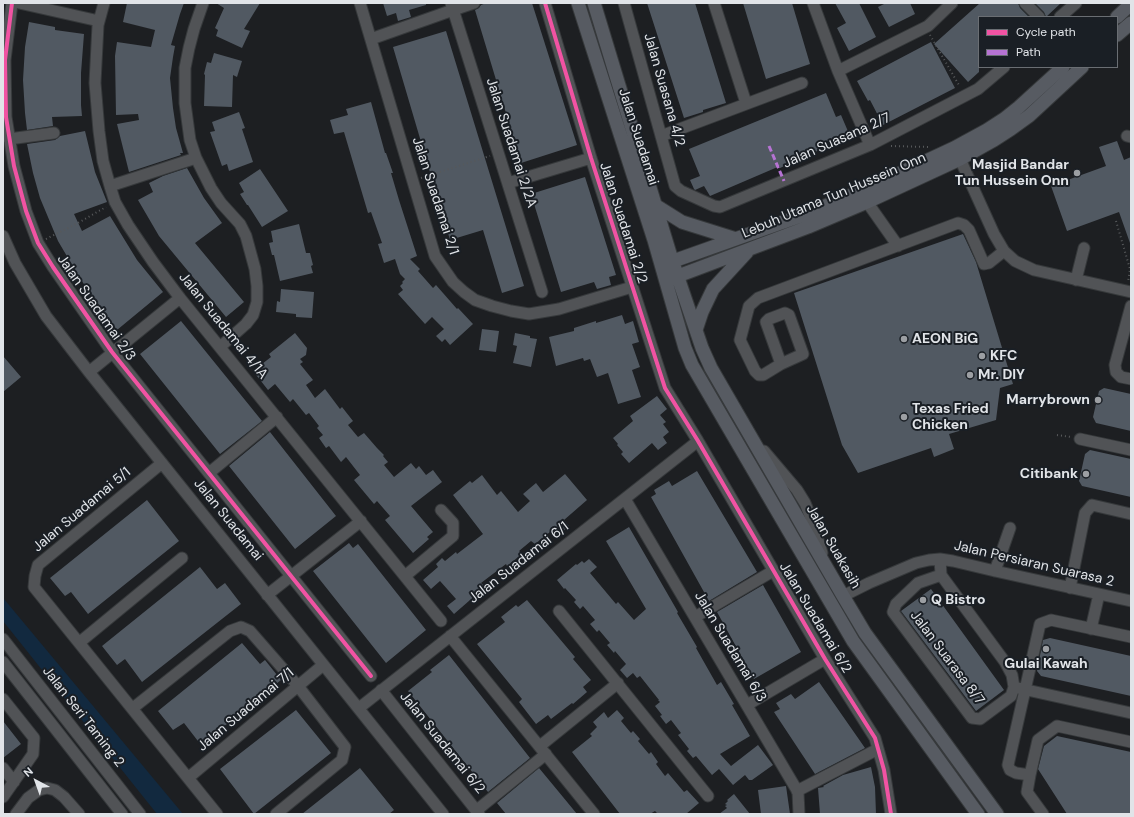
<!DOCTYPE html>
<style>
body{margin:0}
#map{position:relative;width:1134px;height:817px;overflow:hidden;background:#1d1f22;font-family:"DM Sans",sans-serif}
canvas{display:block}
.frame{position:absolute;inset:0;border:4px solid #e1e4e8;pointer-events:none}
.legend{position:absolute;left:978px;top:16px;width:140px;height:52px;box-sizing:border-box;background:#1a1f25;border:1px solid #6a6e73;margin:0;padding:5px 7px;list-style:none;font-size:12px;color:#e1e4e8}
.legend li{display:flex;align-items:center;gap:8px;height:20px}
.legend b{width:20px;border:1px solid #6a6e73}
.north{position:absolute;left:16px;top:761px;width:40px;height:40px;-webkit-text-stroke:3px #1a1f25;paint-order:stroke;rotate:319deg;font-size:11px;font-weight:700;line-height:16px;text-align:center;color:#e1e4e8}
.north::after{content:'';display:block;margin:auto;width:14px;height:18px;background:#e1e4e8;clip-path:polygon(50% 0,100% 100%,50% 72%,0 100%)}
</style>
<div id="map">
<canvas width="1134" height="817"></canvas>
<div class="frame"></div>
<ul class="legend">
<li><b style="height:5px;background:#f153a3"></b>Cycle path</li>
<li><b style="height:5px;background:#b673d3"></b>Path</li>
</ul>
<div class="north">N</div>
</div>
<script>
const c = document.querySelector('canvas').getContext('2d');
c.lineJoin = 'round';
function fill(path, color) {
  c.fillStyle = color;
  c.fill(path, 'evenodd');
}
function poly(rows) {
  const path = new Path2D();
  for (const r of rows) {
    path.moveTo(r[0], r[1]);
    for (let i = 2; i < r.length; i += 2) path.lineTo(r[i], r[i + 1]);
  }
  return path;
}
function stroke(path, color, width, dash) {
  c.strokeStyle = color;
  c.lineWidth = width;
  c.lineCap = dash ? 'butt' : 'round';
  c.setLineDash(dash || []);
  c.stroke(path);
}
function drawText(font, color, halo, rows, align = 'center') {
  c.font = font + ' "DM Sans",sans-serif';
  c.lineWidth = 4;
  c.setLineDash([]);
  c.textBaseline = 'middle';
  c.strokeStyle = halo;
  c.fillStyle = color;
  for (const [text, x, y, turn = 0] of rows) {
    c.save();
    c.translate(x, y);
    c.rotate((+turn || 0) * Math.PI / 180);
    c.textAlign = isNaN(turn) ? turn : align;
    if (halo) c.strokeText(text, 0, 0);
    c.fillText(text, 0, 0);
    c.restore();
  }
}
const green = poly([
 [3,598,4,599,183,814,157,814,3,621]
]);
const building = poly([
 [127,3,184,3,180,14,171,45,175,46,173,57,170,78,173,108,176,128,183,153,180,153,181,155,129,172,117,124,139,120,138,114,116,115,115,56,117,42,151,47,155,30,123,22],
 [216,3,260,3,244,29,250,31,242,48,216,36,218,30,215,28,224,8],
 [383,3,426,3,426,5,409,10,411,17,398,21,396,13,387,16],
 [486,3,532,3,577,145,521,163,475,10,479,8,481,5],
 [647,3,695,3,726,103,703,110,703,112,684,118],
 [743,3,792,3,810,64,766,79],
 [835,3,859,3,876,37,849,51,837,28,846,23],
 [886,3,910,3,915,14,889,27,878,7],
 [980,3,1018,3,1020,8,1029,17,979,17,979,72,968,82,934,44],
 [1035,3,1061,3,1046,17,1044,12],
 [29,22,55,27,55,30,84,34,81,73,81,105,82,116,52,117,53,126,27,130,25,113,23,80,25,47],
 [446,31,524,286,502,293,483,230,450,240,393,47],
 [931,42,955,88,883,125,870,100,868,101,857,81],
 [214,53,242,61,237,77,233,75,232,107,204,106,205,75,204,74,207,62,211,63],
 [826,93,836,117,841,115,850,136,780,168,780,166,710,196,704,186,695,190,694,189,690,180,700,176,689,149],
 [371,102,385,153,386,153,393,173,391,173,399,200,417,256,410,259,420,269,418,271,433,288,436,285,457,309,458,308,473,324,450,345,445,339,442,342,436,336,444,329,432,317,425,324,398,294,403,290,400,286,403,283,402,282,405,279,400,274,395,259,384,263,378,244,382,243,371,212,368,213,344,132,334,134,330,120,348,115,346,109],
 [239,112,245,128,242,129,253,162,229,171,227,164,222,166,210,132,215,131,212,122],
 [85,131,95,172,107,202,74,214,82,231,110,216,137,260,163,292,117,330,81,280,58,241,40,198,33,173,27,144,55,140,60,136],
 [1117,141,1124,160,1131,157,1131,243,1130,243,1119,212,1067,231,1051,186,1106,166,1099,147],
 [187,168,204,198,222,223,195,243,244,302,226,317,159,236,138,200,153,192,149,183,163,176],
 [260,169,288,211,262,227,248,205,247,205,240,194,244,192,239,183],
 [585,177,616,275,609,277,611,285,597,289,594,282,561,292,531,194],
 [299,224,306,253,310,253,313,265,311,266,313,273,280,281,274,255,272,255,269,243,273,242,271,231],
 [963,234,976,262,1013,384,1000,388,996,420,949,434,954,449,934,457,931,448,858,473,842,445,794,293],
 [281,289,314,292,312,318,296,317,296,314,276,312,277,301,280,302],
 [622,315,625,324,633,321,639,342,632,344,640,367,632,370,641,397,618,404,608,373,597,377,590,359,584,361,583,358,556,366,549,337,574,331,574,328,596,321,596,323],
 [181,321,262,421,220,454,140,354],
 [482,329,499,331,496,352,479,350],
 [295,333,307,348,306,355,300,359,303,362,300,364,313,380,306,385,315,398,325,389,340,409,342,407,353,421,348,425,358,437,364,433,377,448,384,455,383,456,388,462,384,465,394,477,411,463,416,469,419,466,426,475,433,470,442,482,411,506,433,532,427,537,429,539,413,553,385,520,390,516,377,501,374,504,354,480,360,475,346,457,341,462,329,446,326,448,319,438,323,435,317,428,319,426,309,413,306,415,293,399,290,402,275,384,268,390,253,371,271,357,269,354],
 [515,333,530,336,530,338,537,339,531,367,513,363,517,346,513,345],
 [3,356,21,377,3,392],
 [1104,388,1131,394,1131,431,1096,423,1093,417,1099,391],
 [657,396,667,409,660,415,666,422,663,424,669,432,663,437,667,443,658,450,652,443,629,463,621,454,623,452,617,445,618,444,613,438,633,421,630,416],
 [270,432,336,516,295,549,229,466],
 [1090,450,1131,459,1131,497,1082,486,1079,481,1085,454],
 [697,471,757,572,709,601,651,497,656,494,654,490,669,481,672,486],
 [565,474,587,500,564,520,569,526,562,532,564,533,556,539,550,532,535,544,531,541,519,551,522,554,507,566,506,564,481,583,485,587,454,614,447,606,456,599,440,581,431,589,423,580,438,567,436,564,442,558,445,561,456,552,457,554,483,534,453,495,470,481,472,483,482,475,497,495,501,491,518,512,530,501,523,494,536,483,543,492],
 [147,500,179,541,88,614,71,592,65,596,50,578],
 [629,527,678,612,677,613,697,647,696,648,717,685,721,682,734,704,732,705,750,736,720,754,731,766,758,745,773,765,752,780,749,780,745,775,733,785,719,769,712,775,696,756,693,758,687,751,689,749,678,735,681,733,671,720,666,724,660,716,662,715,655,706,660,702,658,700,659,700,640,676,637,678,633,673,627,678,620,670,626,664,615,651,614,653,607,645,610,643,599,630,597,632,590,624,595,620,583,606,580,609,574,602,576,600,565,588,564,589,557,580,576,564,577,565,582,561,584,563,589,559,597,567,590,573,616,604,618,602,634,620,646,609,606,541],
 [349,543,353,548,358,544,426,630,386,663,313,571],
 [200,567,217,589,225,583,241,604,142,682,125,659,117,665,102,646],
 [763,585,801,652,754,679,717,612],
 [931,589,1004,690,976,711,901,611],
 [527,600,575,657,573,659,591,680,583,687,587,692,573,704,572,703,551,719,548,715,536,724,519,702,522,699,477,644,505,622,501,617,516,605,518,607],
 [1050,638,1131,656,1131,696,1041,676,1037,671,1043,640],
 [242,643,260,664,265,660,281,680,201,745,184,723,173,730,158,711],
 [449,655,530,758,488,792,408,691,432,672,430,670],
 [819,682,865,748,815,774,774,712,780,709,776,703,791,694,795,699],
 [296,710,331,753,254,814,220,769],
 [617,710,624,718,621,721,631,733,633,731,640,739,638,741,649,754,651,752,658,762,656,764,665,776,668,773,684,792,687,790,699,803,686,814,658,814,655,811,650,814,620,814,572,752,592,736,590,734,597,727,593,722,604,712,608,718],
 [3,721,21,744,3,758],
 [1057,736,1131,752,1131,814,1067,814,1038,769,1044,746],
 [871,767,875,787,876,814,820,814,818,788,824,787,823,786,843,775],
 [360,768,394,810,389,814,302,814],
 [539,768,563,797,577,814,506,814,497,803],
 [786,786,790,814,761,814,758,790],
 [734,794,750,814,719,814,727,808,725,806,727,805,725,804,728,801,727,800]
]);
const path = poly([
 [930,35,960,87],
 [891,146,929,147],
 [421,178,490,156],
 [1116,221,1130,269,1128,282],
 [46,239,78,223,106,207],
 [1057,435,1071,437]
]);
const minor = poly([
 [12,3,5,60,6,117,14,166,26,211,38,243,53,267,112,352,371,676],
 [19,3,99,21],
 [104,3,98,25,95,83,99,131,103,161,110,186,115,202,128,225,153,262,180,298,441,621],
 [203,3,194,29,189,48,185,68,185,103,190,140,196,158,211,188,221,203,240,224,246,236,255,269,257,286,257,302,253,315,246,324,220,347],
 [360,3,435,256,453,282,464,292,475,300,492,306,511,311,529,314,559,309,632,287],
 [451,3,542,292],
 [545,3,591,158,665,388,698,441,825,659,875,738,884,770,891,814],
 [624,3,675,186,681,191,714,206,720,207,870,145,978,89,1004,67],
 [714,3,746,103],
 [813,3,838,71,870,145],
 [1025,3,1039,17],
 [1060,17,1076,3],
 [371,39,453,10,474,3],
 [838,71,928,26,952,3],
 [661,136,802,83],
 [1127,136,1131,137],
 [9,139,54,133],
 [960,159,994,234,1004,251,1015,261,1034,270,1131,292],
 [508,183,591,158],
 [110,186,196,158],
 [867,202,898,246],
 [3,236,15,263,46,316,89,372,443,814],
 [1076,280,1084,248],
 [1131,306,1115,365,1116,372,1121,377,1131,379],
 [781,364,766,322,769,319,785,313,789,315,803,354,781,364,763,375,759,375,755,371,740,340,749,306,758,298,958,223,964,225,969,230,984,264,989,263,1004,251],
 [89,372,180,298],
 [1080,439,1131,450],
 [764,451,797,490,805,503,811,518,822,553],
 [162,463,38,565,35,576,34,587,217,814],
 [209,473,277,417],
 [625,499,798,792,799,814],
 [940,559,941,575,1005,662,1012,675,1014,687,1011,696,980,719,972,718,893,612,896,604,918,583,941,575],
 [995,571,1010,528],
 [405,576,453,536,453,523,441,510],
 [1070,588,1085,513,1092,505,1131,514],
 [267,595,361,521],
 [843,596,869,583,916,563,929,560,940,559,953,561,995,571,1131,601],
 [559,611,708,796],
 [695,617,773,571],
 [1091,629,1099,594],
 [450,636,594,814],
 [3,639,140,814],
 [80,642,182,558],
 [3,662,122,814],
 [1018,688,1131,713],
 [381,690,479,814],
 [3,699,34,738,33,754,3,797],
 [747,705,825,659],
 [133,708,230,631,241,627,250,631,298,686,345,747,342,760,276,814],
 [359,708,698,441],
 [540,746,618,683],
 [3,768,14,782],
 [1030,775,1016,773,1010,770,1008,765,1040,624,1051,620,1131,637],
 [188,778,298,686,323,665],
 [797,791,878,749],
 [477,810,546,754],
 [16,814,28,798,39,790,47,788,55,790,64,797,79,814],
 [1043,814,1027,792,1030,775,1038,740,1057,726,1131,742]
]);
const major = poly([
 [578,3,654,240,685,348,692,365,853,641,978,814],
 [594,3,671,257,702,348,711,368,843,596,865,633,997,814],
 [1117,17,1131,4],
 [1117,35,1131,23],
 [655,205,682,222,736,239],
 [665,264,803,215,864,190,954,148,987,130,1004,119,1019,107,1063,67],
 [670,279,808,227,867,202,960,159,994,140,1011,129,1029,116,1082,67],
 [696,330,702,312,713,289,747,252]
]);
const quiet = poly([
 [769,146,784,181]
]);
const cycleway = poly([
 [12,3,5,60,6,117,14,166,26,211,38,243,53,267,112,352,371,676],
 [545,3,591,158,665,388,698,441,825,659,875,738,884,770,891,814]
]);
const markers = [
 [1077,173,4,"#9c9fa3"],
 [904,339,4,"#9c9fa3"],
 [982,356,4,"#9c9fa3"],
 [970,375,4,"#9c9fa3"],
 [1098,400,4,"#9c9fa3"],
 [904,417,4,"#9c9fa3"],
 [1086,474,4,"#9c9fa3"],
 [923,600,4,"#9c9fa3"],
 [1046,649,4,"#9c9fa3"]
];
const streetNames = [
 ["Jalan Suasana 4/2",664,90,74],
 ["Jalan Suadamai",638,137,72],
 ["Jalan Suasana 2/7",837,141,-24],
 ["Jalan Suadamai 2/2A",511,143,72],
 ["Jalan Suadamai 2/1",435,196,72],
 ["Lebuh Utama Tun Hussein Onn",834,196,-23],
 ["Jalan Suadamai 2/2",623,223,72],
 ["Jalan Suadamai 2/3",96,308,55],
 ["Jalan Suadamai 4/1A",223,326,51],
 ["Jalan Suadamai 5/1",82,510,-40],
 ["Jalan Suadamai",228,520,51],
 ["Jalan Suakasih",833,547,60],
 ["Jalan Suadamai 6/1",519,563,-38],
 ["Jalan Persiaran Suarasa 2",1034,564,13],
 ["Jalan Suadamai 6/2",815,618,59],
 ["Jalan Suadamai 6/3",730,647,59],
 ["Jalan Suarasa 8/7",947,658,53],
 ["Jalan Suadamai 7/1",246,710,-40],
 ["Jalan Seri Taming 2",83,717,52],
 ["Jalan Suadamai 6/2",442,743,51]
];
const poiNames = [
 ["Masjid Bandar",1069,165,"right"],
 ["Tun Hussein Onn",1069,181,"right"],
 ["AEON BiG",912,339],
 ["KFC",990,356],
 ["Mr. DIY",978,375],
 ["Marrybrown",1090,400,"right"],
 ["Texas Fried",912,409],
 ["Chicken",912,425],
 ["Citibank",1078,474,"right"],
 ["Q Bistro",931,600],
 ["Gulai Kawah",1046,664,"center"]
];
fill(green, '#12293f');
fill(building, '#515962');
stroke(minor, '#36393b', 13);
stroke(major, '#36393b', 15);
stroke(path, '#57595b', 2, [1, 3]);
stroke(minor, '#515356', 11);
stroke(major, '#575b62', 13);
stroke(quiet, '#b673d3', 3, [6, 3]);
stroke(cycleway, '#f153a3', 4);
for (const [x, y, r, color] of markers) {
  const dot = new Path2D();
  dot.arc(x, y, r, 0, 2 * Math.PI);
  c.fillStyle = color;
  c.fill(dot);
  stroke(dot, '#1a1f25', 1.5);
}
drawText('14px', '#e1e4e8', '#1a1f25', streetNames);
drawText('bold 14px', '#e1e4e8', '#1a1f25', poiNames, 'left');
</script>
